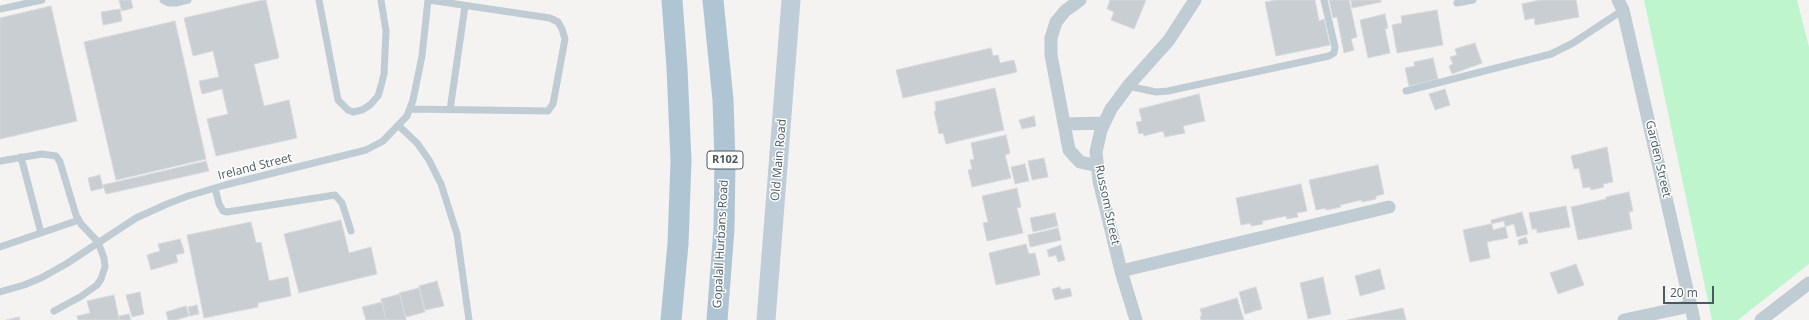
<!DOCTYPE html>
<style>
body{margin:0}
#map{position:relative;width:1809px;height:320px;overflow:hidden;background:#f5f2f2;font-family:"Open Sans",sans-serif}
canvas{display:block}
.scale{position:absolute;left:1663px;top:286px;width:51px;height:18px;box-sizing:border-box;border:2px solid #485962;border-top:0;padding-left:5px;font-size:12px;line-height:14px;white-space:nowrap;color:#485962;-webkit-text-stroke:3px #fff;paint-order:stroke}
</style>
<div id="map">
<canvas width="1809" height="320"></canvas>
<div class="scale">20 m</div>
</div>
<script>
const c = document.querySelector('canvas').getContext('2d');
c.lineJoin = 'round';
function fill(path, color) {
  c.fillStyle = color;
  c.fill(path, 'evenodd');
}
function poly(rows) {
  const path = new Path2D();
  for (const r of rows) {
    path.moveTo(r[0], r[1]);
    for (let i = 2; i < r.length; i += 2) path.lineTo(r[i], r[i + 1]);
  }
  return path;
}
function stroke(path, color, width, dash) {
  c.strokeStyle = color;
  c.lineWidth = width;
  c.lineCap = dash ? 'butt' : 'round';
  c.setLineDash(dash || []);
  c.stroke(path);
}
function drawText(font, color, halo, rows, align = 'center') {
  c.font = font + ' "Open Sans",sans-serif';
  c.lineWidth = 3;
  c.setLineDash([]);
  c.textBaseline = 'middle';
  c.strokeStyle = halo;
  c.fillStyle = color;
  for (const [text, x, y, turn = 0] of rows) {
    c.save();
    c.translate(x, y);
    c.rotate((+turn || 0) * Math.PI / 180);
    c.textAlign = isNaN(turn) ? turn : align;
    if (halo) c.strokeText(text, 0, 0);
    c.fillText(text, 0, 0);
    c.restore();
  }
}
const green = poly([
 [1644,0,1797,0,1809,47,1809,264,1738,320,1712,320]
]);
const building = poly([
 [119,0,131,0,133,8,122,11,119,0],
 [263,0,266,0,279,58,254,64,264,106,289,100,297,138,216,156,207,119,228,114,222,89,202,94,199,81,219,77,213,51,193,56,184,18,263,0],
 [1110,0,1146,0,1134,29,1111,20,1114,12,1107,9,1110,0],
 [1277,0,1315,0,1319,21,1324,19,1330,45,1276,56,1265,2,1277,0],
 [1329,0,1349,0,1357,37,1351,39,1354,50,1344,53,1337,17,1333,18,1329,0],
 [1351,0,1381,0,1381,2,1352,8,1351,0],
 [1540,0,1576,0,1579,17,1535,25,1534,18,1525,20,1522,4,1540,0],
 [51,6,77,121,0,139,0,18,51,6],
 [120,9,122,21,103,25,101,12,120,9],
 [1437,10,1443,45,1397,53,1392,25,1402,23,1401,16,1437,10],
 [1385,14,1388,28,1385,29,1390,53,1368,58,1360,20,1385,14],
 [175,21,206,159,116,180,84,42,175,21],
 [1475,43,1482,63,1452,74,1449,66,1453,64,1450,57,1457,55,1455,49,1475,43],
 [991,48,993,56,998,55,1000,63,1014,60,1017,72,903,98,896,70,991,48],
 [1433,58,1438,79,1409,86,1405,68,1415,66,1414,62,1433,58],
 [995,88,1004,130,946,144,943,133,939,134,934,111,936,111,935,102,995,88],
 [1445,89,1450,105,1435,110,1429,94,1445,89],
 [1199,94,1205,121,1183,126,1185,133,1165,137,1163,131,1144,136,1143,133,1139,134,1136,122,1142,121,1139,109,1199,94],
 [1034,116,1036,126,1022,129,1019,120,1034,116],
 [1006,135,1010,153,1005,155,1011,178,972,187,968,170,972,169,970,160,974,159,971,143,1006,135],
 [1607,147,1613,182,1603,184,1604,187,1591,190,1590,187,1583,188,1579,168,1574,169,1571,156,1607,147],
 [1044,158,1048,177,1032,180,1028,161,1044,158],
 [206,161,209,171,106,194,103,185,206,161],
 [1025,164,1029,181,1015,184,1011,167,1025,164],
 [1378,165,1384,194,1376,196,1376,199,1362,202,1361,200,1340,205,1341,207,1326,210,1326,208,1316,210,1309,180,1378,165],
 [100,175,103,188,91,191,88,178,100,175],
 [1301,184,1307,211,1297,213,1298,217,1287,219,1286,216,1262,221,1263,224,1251,226,1250,223,1241,225,1236,198,1301,184],
 [1017,188,1021,207,1017,208,1023,233,987,241,983,223,988,222,982,196,1017,188],
 [1629,192,1633,211,1629,212,1632,229,1578,240,1571,207,1606,199,1606,197,1629,192],
 [1566,206,1570,227,1537,233,1537,229,1532,229,1529,213,1566,206],
 [1522,212,1528,234,1517,237,1514,224,1493,230,1491,220,1522,212],
 [1055,213,1058,226,1033,232,1030,218,1055,213],
 [341,220,349,253,371,247,377,274,299,293,284,234,341,220],
 [1504,221,1508,238,1487,242,1490,258,1470,262,1463,230,1504,221],
 [251,222,256,243,261,242,269,281,288,277,291,296,258,303,258,307,204,318,187,235,251,222],
 [1058,228,1061,240,1030,247,1028,235,1058,228],
 [1526,237,1528,243,1519,245,1518,240,1526,237],
 [180,239,184,251,184,253,176,255,178,262,151,270,147,255,160,251,158,244,180,239],
 [1026,244,1029,254,1035,253,1040,275,996,285,989,253,1026,244],
 [1061,245,1065,260,1058,262,1056,255,1049,257,1047,250,1061,245],
 [1576,264,1584,285,1558,294,1550,273,1576,264],
 [1380,269,1385,289,1360,296,1355,276,1380,269],
 [1323,277,1331,314,1308,319,1300,283,1323,277],
 [437,281,444,306,425,310,419,286,437,281],
 [1060,287,1061,290,1070,288,1072,296,1055,300,1052,289,1060,287],
 [1256,287,1262,309,1245,314,1239,292,1256,287],
 [419,288,425,312,406,317,399,293,419,288],
 [140,292,144,314,132,317,126,295,140,292],
 [400,294,406,320,386,320,381,299,400,294],
 [114,295,119,320,78,320,77,316,90,313,87,301,114,295],
 [1237,298,1244,320,1201,320,1200,316,1202,316,1200,309,1237,298],
 [382,302,386,320,366,320,362,307,382,302],
 [197,305,199,314,190,316,188,307,197,305],
 [186,306,189,316,176,320,168,320,166,312,186,306],
 [1403,308,1406,320,1347,320,1403,308],
 [129,314,131,320,119,320,119,316,129,314],
 [19,317,20,320,6,320,19,317]
]);
const lane = poly([
 [163,0,169,3,176,3,188,0],
 [319,0,338,100,348,110,353,112,362,110,370,105,378,96,381,86,384,74,386,31,381,0],
 [1457,3,1473,0],
 [0,9,42,0],
 [1128,86,1156,92,1168,91,1329,56,1334,53,1335,47,1324,0],
 [1406,91,1551,54,1573,43,1623,10],
 [410,109,548,111,553,104,565,39,562,29,558,22,550,18,429,0],
 [450,110,465,6],
 [399,126,417,143,429,160,441,184,457,234,469,320],
 [21,157,41,233],
 [0,161,42,154,56,156,60,162,76,215,81,224,98,242,104,258,105,267,101,279,97,285,80,297,54,311],
 [215,188,219,204,223,211,227,212,335,195,342,203,351,231],
 [0,247,79,220],
 [0,292,24,285,41,278,66,264,136,218,167,204,188,196,225,185,366,150,383,141,407,116,413,100,422,56,428,0]
]);
const street = poly([
 [1080,0,1065,11,1056,22,1051,38,1051,55,1069,150,1080,162,1098,166],
 [1618,0,1623,10,1694,320],
 [1065,124,1104,123],
 [1121,271,1389,207],
 [1136,320,1121,271,1099,181,1096,152,1101,130,1111,109,1128,86,1169,40,1195,0],
 [1624,320,1690,306],
 [1761,320,1809,283]
]);
const secondary = poly([
 [766,320,791,0]
]);
const primary = poly([
 [713,0,723,100,725,161,724,229,717,320],
 [671,320,678,244,681,161,677,68,672,0]
]);
const shields = [
 [725,160,36]
];
const shieldNames = [
 ["R102",725,160]
];
const streetNames = [
 ["Garden Street",1658,159,77],
 ["Old Main Road",779,160,-85],
 ["Ireland Street",255,167,-14],
 ["Russom Street",1107,205,78],
 ["Gopalall Hurbans Road",721,244,-87]
];
fill(green, '#bef5cd');
fill(building, '#c9ced2');
stroke(building, '#d6d9de', 1);
stroke(lane, '#bfccd3', 7);
stroke(street, '#bfccd3', 13);
stroke(secondary, '#becdd7', 19);
stroke(primary, '#b0c5d3', 21);
for (const [x, y, w] of shields) {
  const box = new Path2D();
  box.roundRect(x - w / 2, y - 9, w, 18, 3);
  c.fillStyle = '#fff';
  c.fill(box);
  stroke(box, '#485962', 1);
}
drawText('bold 11px', '#485962', null, shieldNames);
drawText('12px', '#485962', '#fff', streetNames);
</script>
